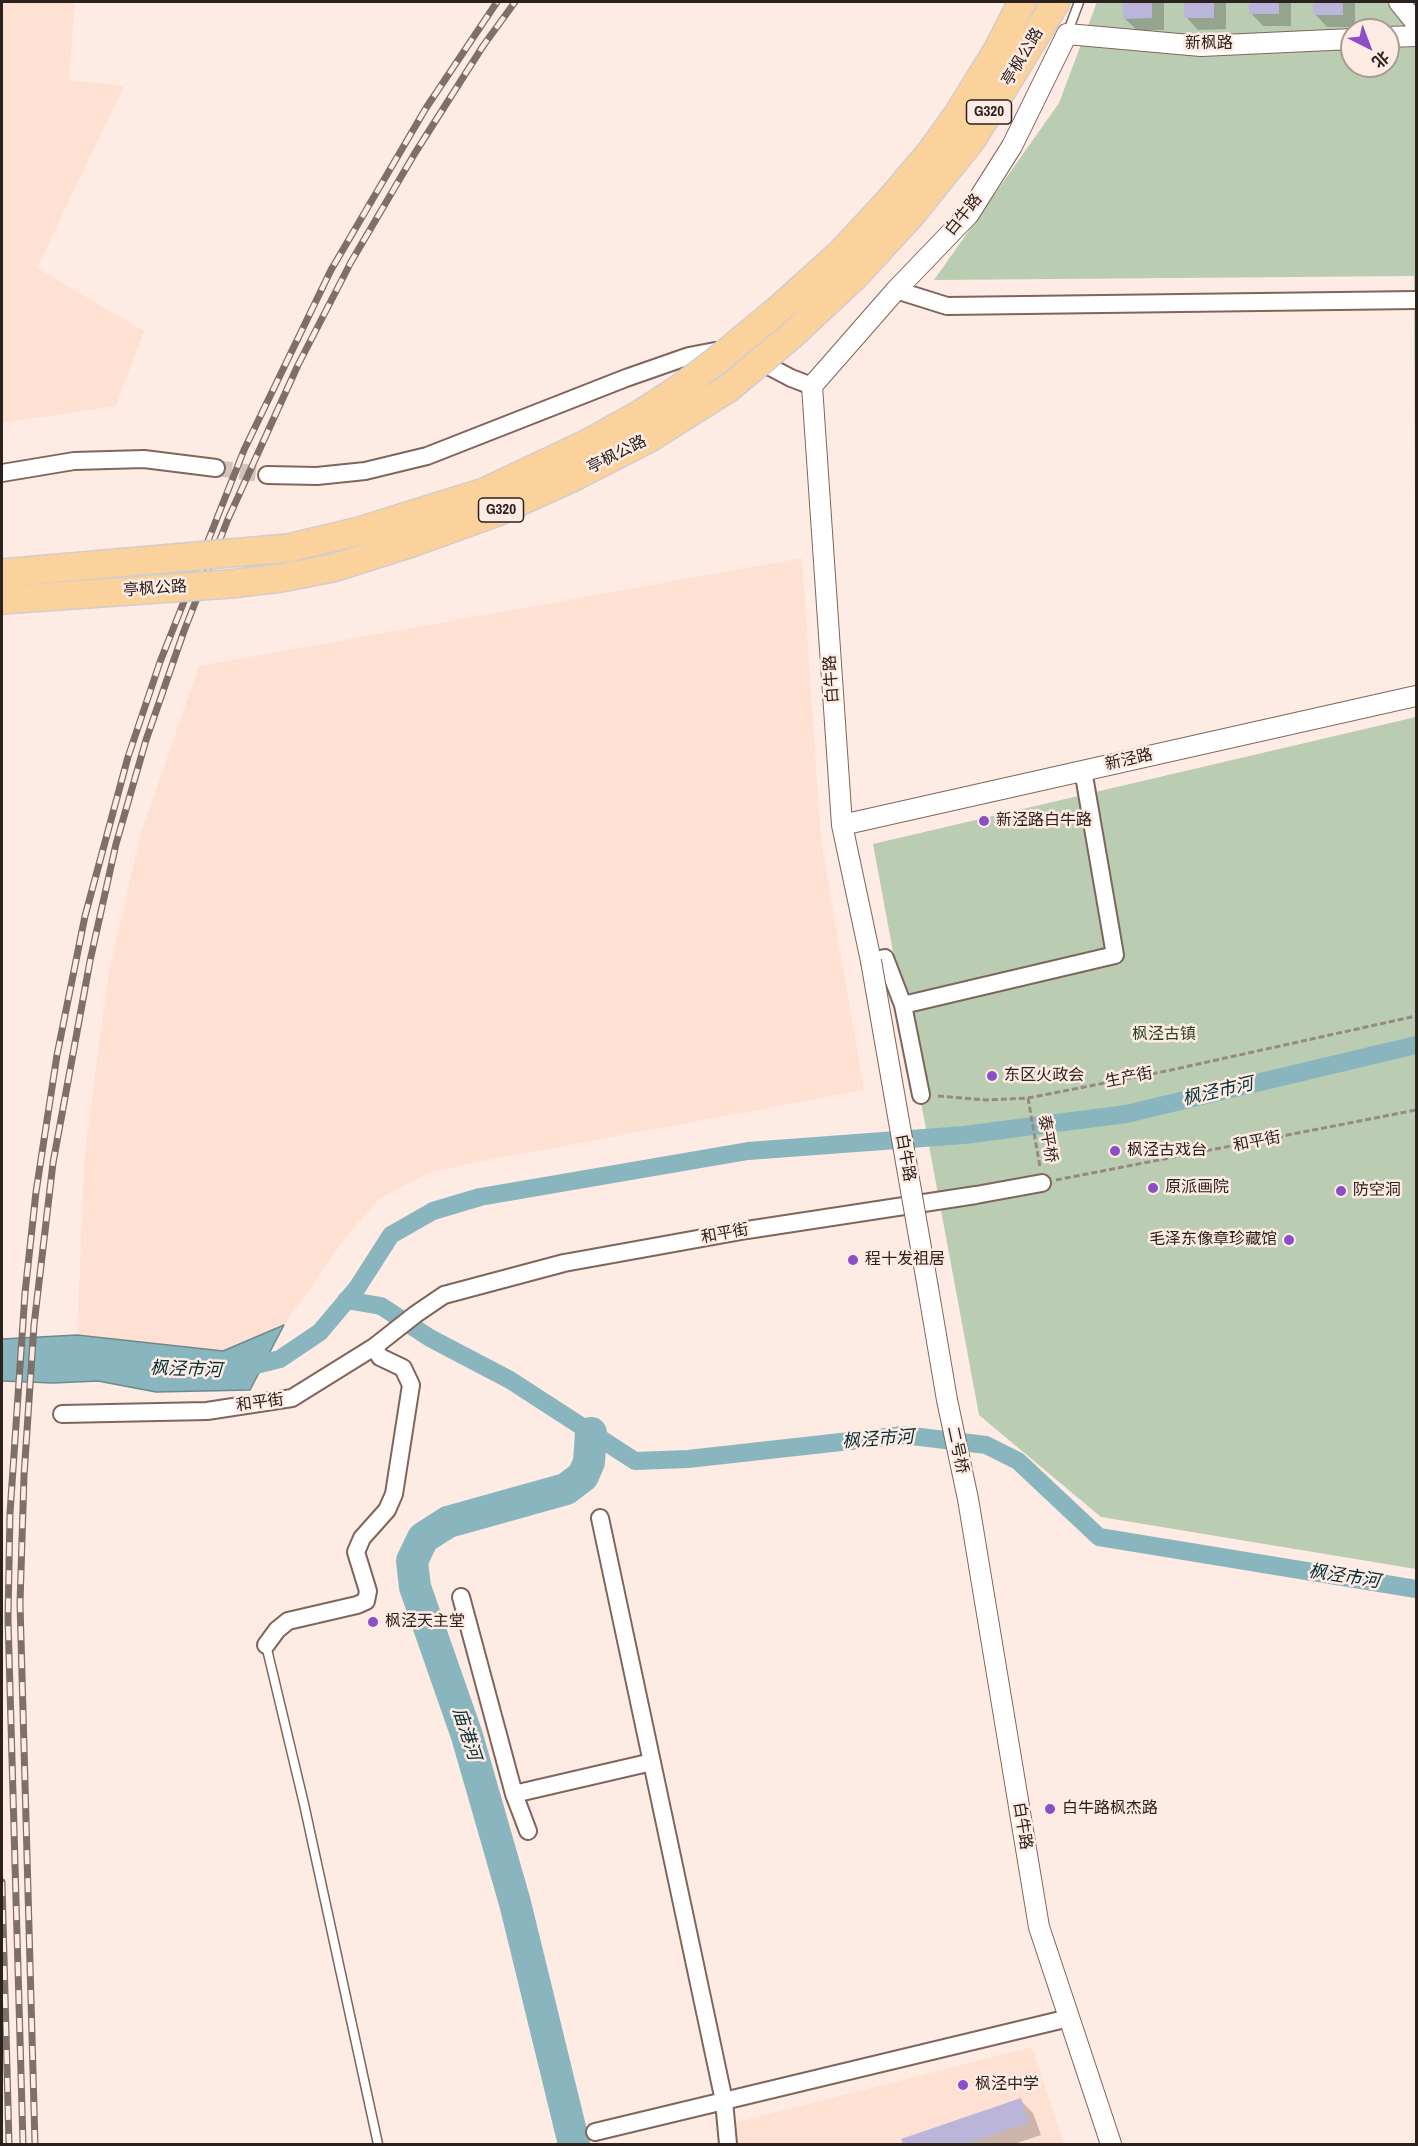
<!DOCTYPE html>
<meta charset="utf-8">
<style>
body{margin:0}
#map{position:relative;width:1418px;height:2146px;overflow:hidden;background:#feebe4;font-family:"Archivo Narrow","Noto Sans SC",sans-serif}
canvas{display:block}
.frame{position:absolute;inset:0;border:3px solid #2b211d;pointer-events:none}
.north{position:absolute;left:1340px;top:18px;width:60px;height:60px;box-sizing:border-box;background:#feebe4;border:2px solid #aa9a94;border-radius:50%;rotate:138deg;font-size:16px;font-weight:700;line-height:24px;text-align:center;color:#2b211d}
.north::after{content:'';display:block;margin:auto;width:21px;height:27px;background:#8b4ec4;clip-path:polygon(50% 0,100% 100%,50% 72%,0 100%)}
</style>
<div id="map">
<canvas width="1418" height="2146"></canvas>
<div class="frame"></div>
<div class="north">北</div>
</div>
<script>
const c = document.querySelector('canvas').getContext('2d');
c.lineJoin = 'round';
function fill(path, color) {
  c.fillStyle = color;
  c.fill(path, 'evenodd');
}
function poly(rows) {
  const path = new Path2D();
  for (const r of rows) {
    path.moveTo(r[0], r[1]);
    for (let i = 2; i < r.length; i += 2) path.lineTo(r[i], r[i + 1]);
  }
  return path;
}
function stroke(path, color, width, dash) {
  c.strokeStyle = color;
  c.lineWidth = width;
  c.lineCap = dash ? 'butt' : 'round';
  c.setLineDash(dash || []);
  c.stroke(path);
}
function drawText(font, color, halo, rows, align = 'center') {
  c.font = font + ' "Archivo Narrow","Noto Sans SC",sans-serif';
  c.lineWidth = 5;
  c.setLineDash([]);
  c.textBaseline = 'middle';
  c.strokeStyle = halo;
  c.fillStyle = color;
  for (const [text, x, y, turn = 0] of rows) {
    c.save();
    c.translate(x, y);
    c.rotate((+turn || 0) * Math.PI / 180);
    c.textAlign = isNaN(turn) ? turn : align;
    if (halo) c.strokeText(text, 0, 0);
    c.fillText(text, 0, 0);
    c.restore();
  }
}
const built = poly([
 [2,2,75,2,69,80,124,86,37,268,144,331,116,406,2,423],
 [802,558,821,840,864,1090,478,1162,428,1173,379,1199,346,1237,284,1325,224,1351,77,1335,85,1150,109,971,141,833,199,666],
 [1032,2047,1064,2144,734,2144,730,2124]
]);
const green = poly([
 [1097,2,1416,2,1416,1569,1101,1517,979,1415,873,844,1416,717,1414,276,934,280,1059,103],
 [1352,30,1388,30,1388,66,1352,66]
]);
const water = poly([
 [284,1325,250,1390,156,1392,98,1381,53,1383,2,1381,2,1339,77,1335,223,1351,284,1325]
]);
const shadow = poly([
 [1124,2,1164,2,1164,30,1137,30,1124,18],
 [1186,2,1226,2,1226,29,1198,30,1186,17],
 [1251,2,1291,2,1291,26,1263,26,1251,13],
 [1315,2,1355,2,1355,27,1327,27,1315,14],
 [1020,2100,1033,2113,1041,2135,1014,2144,904,2144,903,2140]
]);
const canal = poly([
 [346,1300,381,1306,430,1338,510,1380,635,1461,688,1459,904,1435,986,1445,1018,1461,1099,1537,1416,1589],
 [240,1369,280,1359,320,1332,357,1288,391,1235,433,1211,480,1197,748,1151,964,1135,1126,1114,1416,1045]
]);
const river = poly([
 [574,2144,515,1903,467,1736,415,1587,412,1561,423,1538,448,1522,566,1489,583,1476,589,1462,591,1433]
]);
const building = poly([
 [1123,2,1152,2,1152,18,1123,19],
 [1184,2,1214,2,1214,18,1184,18],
 [1249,2,1279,2,1279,14,1249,14],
 [1313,2,1343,2,1343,15,1313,15],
 [1021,2098,1029,2123,966,2144,903,2144,901,2139]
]);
const minorTunnel = poly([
 [216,468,267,475]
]);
const path = poly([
 [938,1096,987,1100,1028,1098,1171,1070,1416,1016],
 [1028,1098,1040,1167],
 [1056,1180,1416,1110]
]);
const service = poly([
 [1067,34,1079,2],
 [266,1645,304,1804,378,2144]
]);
const minor = poly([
 [896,290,947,306,1416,300],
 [2,473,74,461,144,459,216,468],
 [267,475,317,476,365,471,427,456,626,378,689,356,715,351,747,358,772,368,791,378,812,386],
 [871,961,885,958,903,1005,921,1095],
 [903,1005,1115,955,1083,770],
 [62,1414,207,1411,292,1398,374,1347,416,1314,444,1295,564,1263,747,1230,976,1195,1042,1183],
 [600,1518,724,2101,728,2144],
 [461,1597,514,1794,528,1831],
 [266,1645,277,1630,288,1621,357,1605,366,1601,368,1591,356,1552,362,1538,387,1510,394,1494,411,1385,403,1368,380,1357,374,1347],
 [514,1794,652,1762],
 [595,2132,1069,2018]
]);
const tertiary = poly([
 [1399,2,1416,23],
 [1388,37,1416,36],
 [842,825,1416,696],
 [871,961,842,825,812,386,896,290,969,214,1012,146,1067,34,1201,46,1352,39],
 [928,1288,947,1400,968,1499,1039,1927,1111,2144]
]);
const trunk = poly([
 [891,199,930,153,958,114,998,49,1022,2],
 [911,215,973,138,1056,2]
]);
const rail = poly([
 [2,1882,9,2144],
 [23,2144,8,1619,10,1513,25,1293,36,1192,57,1055,85,916,128,757,160,662,244,450,331,270,426,108,497,2],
 [35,2144,20,1603,24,1476,34,1325,53,1163,90,961,116,844,146,740,184,631,228,519,298,365,351,262,415,153,483,46,515,2]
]);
const tertiaryBridge = poly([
 [871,961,928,1288]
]);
const trunkBridge = poly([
 [2,573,288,548,359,531,484,492,586,444,640,414,680,388,716,361,781,307,841,253,891,199],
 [2,600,230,584,281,578,333,568,412,543,495,513,578,475,648,439,729,388,793,334,854,277,911,215]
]);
const markers = [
 [984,821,6,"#8b4ec4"],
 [992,1076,6,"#8b4ec4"],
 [1115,1151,6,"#8b4ec4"],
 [1153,1188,6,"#8b4ec4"],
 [1341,1191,6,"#8b4ec4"],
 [1289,1240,6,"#8b4ec4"],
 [853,1260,6,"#8b4ec4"],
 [373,1622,6,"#8b4ec4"],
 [1050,1809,6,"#8b4ec4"],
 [963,2085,6,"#8b4ec4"]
];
const shields = [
 [989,112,45],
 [501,510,45]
];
const shieldNames = [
 ["G320",989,112],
 ["G320",501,510]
];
const streetNames = [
 ["新枫路",1209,44],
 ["亭枫公路",1023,57,-59],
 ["白牛路",964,215,-51],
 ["亭枫公路",617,455,-27],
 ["亭枫公路",155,589,-4],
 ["白牛路",832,679,-94],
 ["新泾路",1129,760,-13],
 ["生产街",1129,1078,-11],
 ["泰平桥",1047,1139,81],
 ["和平街",1257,1142,-11],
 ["白牛路",905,1158,80],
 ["和平街",725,1234,-10],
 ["和平街",260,1403,-8],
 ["二号桥",957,1450,78],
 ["白牛路",1022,1826,81]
];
const poiNames = [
 ["新泾路白牛路",996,821],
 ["东区火政会",1004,1076],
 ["枫泾古戏台",1127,1151],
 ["原派画院",1165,1188],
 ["防空洞",1353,1191],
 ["毛泽东像章珍藏馆",1277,1240,"right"],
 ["程十发祖居",865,1260],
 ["枫泾天主堂",385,1622],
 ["白牛路枫杰路",1062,1809],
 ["枫泾中学",975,2085]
];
const parkNames = [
 ["枫泾古镇",1164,1035]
];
const waterNames = [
 ["枫泾市河",1218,1092,-13],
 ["枫泾市河",186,1370,2],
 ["枫泾市河",878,1440,-4],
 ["枫泾市河",1344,1577,9],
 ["庙港河",466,1734,72]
];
fill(built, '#ffe1d4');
fill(green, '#bacdb3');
fill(water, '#89b6be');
stroke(water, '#6d898e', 1.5);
fill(shadow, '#0003');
stroke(canal, '#89b6be', 18);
stroke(river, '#89b6be', 32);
fill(building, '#bbb6d9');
stroke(minorTunnel, '#d4c3bc', 16, [16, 8]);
stroke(service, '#7f655b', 11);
stroke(minor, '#7f655b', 20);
stroke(tertiary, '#7f655b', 22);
stroke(trunk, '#d0cecd', 30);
stroke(path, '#968882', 3, [6, 3]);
stroke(service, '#fff', 8);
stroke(minor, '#fff', 16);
stroke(tertiary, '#fff', 20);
stroke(trunk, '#fbd29c', 27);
stroke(rail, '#7d6f6a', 7);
stroke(rail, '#feebe4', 4.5, [14]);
stroke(tertiaryBridge, '#7f655b', 22, []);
stroke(trunkBridge, '#d0cecd', 30, []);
stroke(tertiaryBridge, '#fff', 20);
stroke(trunkBridge, '#fbd29c', 27);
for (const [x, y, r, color] of markers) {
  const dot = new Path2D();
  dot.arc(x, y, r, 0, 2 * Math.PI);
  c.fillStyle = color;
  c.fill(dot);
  stroke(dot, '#feebe4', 2);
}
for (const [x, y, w] of shields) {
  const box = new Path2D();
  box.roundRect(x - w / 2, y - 12, w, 24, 4.5);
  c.fillStyle = '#feebe4';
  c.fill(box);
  stroke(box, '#2b211d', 1.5);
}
drawText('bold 15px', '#2b211d', null, shieldNames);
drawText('16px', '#2b211d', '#feebe4', streetNames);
drawText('16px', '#2b211d', '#feebe4', poiNames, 'left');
drawText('16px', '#264519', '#feebe4', parkNames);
drawText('italic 18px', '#022f36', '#feebe4', waterNames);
</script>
